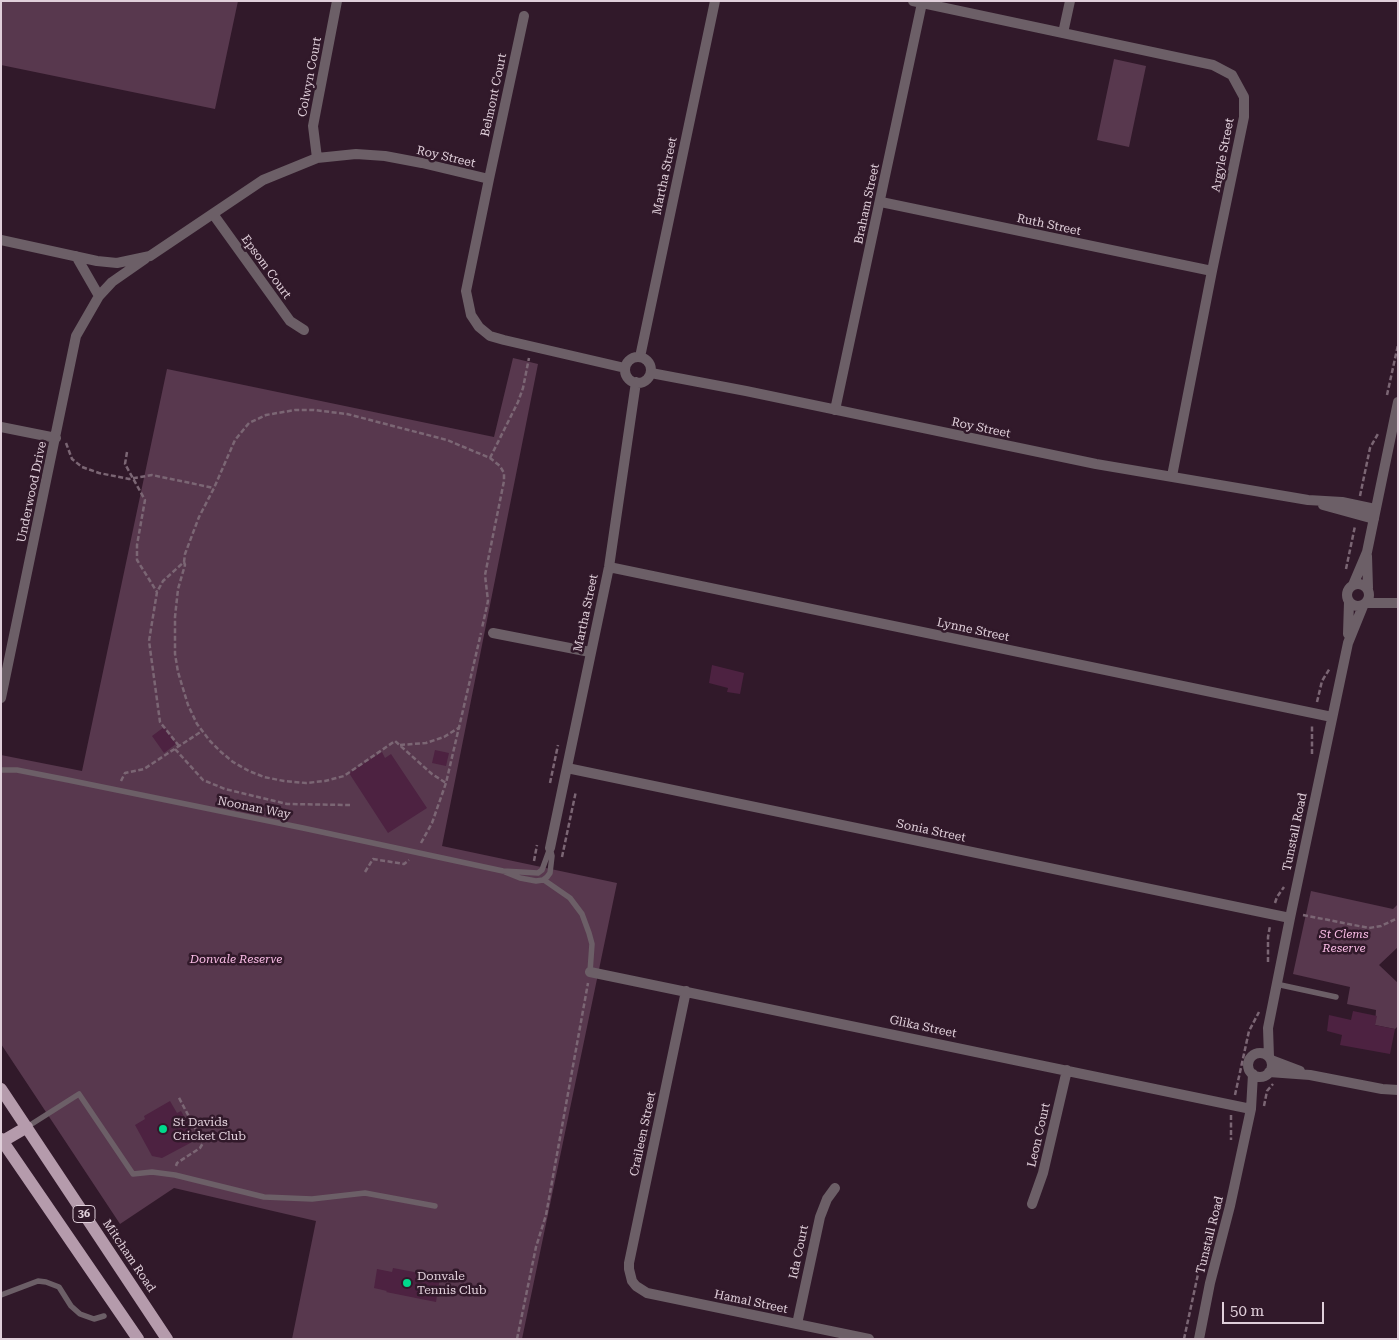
<!DOCTYPE html>
<style>
body{margin:0}
#map{position:relative;width:1399px;height:1340px;overflow:hidden;background:#31192a;font-family:"Roboto Serif",serif}
canvas{display:block}
.frame{position:absolute;inset:0;border:2px solid #e0cfda;pointer-events:none}
.scale{position:absolute;left:1222px;top:1302px;width:102px;height:22px;box-sizing:border-box;border:2px solid #e0cfda;border-top:0;padding-left:6px;font-size:15px;line-height:18px;white-space:nowrap;color:#e0cfda;-webkit-text-stroke:4px #31192a;paint-order:stroke}
</style>
<div id="map">
<canvas width="1399" height="1340"></canvas>
<div class="frame"></div>
<div class="scale">50 m</div>
</div>
<script>
const c = document.querySelector('canvas').getContext('2d');
c.lineJoin = 'round';
function fill(path, color) {
  c.fillStyle = color;
  c.fill(path, 'evenodd');
}
function poly(rows) {
  const path = new Path2D();
  for (const r of rows) {
    if (r.length === 3) {
      path.moveTo(r[0] + r[2], r[1]);
      path.arc(r[0], r[1], r[2], 0, 2 * Math.PI);
      continue;
    }
    path.moveTo(r[0], r[1]);
    for (let i = 2; i < r.length; i += 2) path.lineTo(r[i], r[i + 1]);
  }
  return path;
}
function stroke(path, color, width, dash) {
  c.strokeStyle = color;
  c.lineWidth = width;
  c.lineCap = dash ? 'butt' : 'round';
  c.setLineDash(dash || []);
  c.stroke(path);
}
function drawText(font, color, halo, rows, align = 'center') {
  c.font = font + ' "Roboto Serif",serif';
  c.lineWidth = 5;
  c.setLineDash([]);
  c.textBaseline = 'middle';
  c.strokeStyle = halo;
  c.fillStyle = color;
  for (const [text, x, y, turn = 0] of rows) {
    c.save();
    c.translate(x, y);
    c.rotate((+turn || 0) * Math.PI / 180);
    c.textAlign = isNaN(turn) ? turn : align;
    if (halo) c.strokeText(text, 0, 0);
    c.fillText(text, 0, 0);
    c.restore();
  }
}
const green = poly([
 [1,1,238,1,215,109,1,65],
 [1114,59,1146,66,1129,147,1097,140],
 [513,358,538,364,442,846,617,883,522,1339,292,1339,316,1221,174,1188,120,1224,1,1044,1,755,82,771,167,369,494,437],
 [1311,891,1393,909,1398,904,1398,947,1379,965,1398,983,1398,1026,1395,1029,1375,1025,1376,1010,1347,1004,1350,987,1293,974]
]);
const building = poly([
 [712,665,744,673,740,694,727,692,728,688,709,683],
 [164,727,176,744,164,753,152,736],
 [435,750,449,753,446,766,432,763],
 [382,752,385,758,391,754,427,808,388,833,349,773],
 [1353,1011,1377,1016,1375,1025,1395,1029,1390,1054,1340,1045,1342,1035,1327,1031,1329,1015,1351,1020],
 [170,1101,177,1113,181,1111,191,1129,188,1130,194,1141,162,1158,152,1156,135,1125,145,1119,144,1116],
 [393,1268,440,1277,436,1302,386,1292,387,1291,374,1288,377,1269,392,1272]
]);
const path = poly([
 [1387,395,1398,345],
 [66,443,72,459,82,467,99,473,129,479,152,475,214,488],
 [127,452,125,464,145,500,137,545,137,560,157,592],
 [490,458,518,402,523,388,529,358],
 [1360,496,1370,448,1379,432],
 [184,562,185,565,178,589,175,617,175,654,178,672,188,705,197,724,210,741,221,752,233,762,249,771,264,777,284,781,306,783,325,781,344,776,395,741,432,774,446,783],
 [1346,569,1355,526],
 [1317,702,1322,681,1330,668],
 [400,745,426,743,444,737,460,727],
 [179,746,160,722,149,641,157,592,163,581,184,562,185,554,199,517,214,488,235,440,249,423,266,415,295,410,314,410,347,414,447,440,490,458,500,466,504,473,504,481,485,575,488,601,482,628],
 [175,749,203,780,225,789,287,804,350,805],
 [1312,754,1312,725],
 [121,781,125,773,144,769,202,731],
 [550,783,558,745],
 [421,843,432,823,446,783,481,633],
 [562,857,576,791],
 [534,861,537,845],
 [365,872,373,859,404,864,409,860],
 [1275,903,1277,897,1284,887],
 [1303,915,1369,928,1381,926,1398,918],
 [1268,962,1268,937,1270,926],
 [1235,1095,1249,1031,1259,1012],
 [1264,1106,1267,1091,1273,1084],
 [1231,1115,1231,1140],
 [176,1166,177,1163,200,1148,203,1143,178,1096],
 [517,1339,536,1247,546,1215,588,983],
 [1184,1339,1203,1251,1209,1237]
]);
const lane = poly([
 [1,770,17,770,68,780,303,828,503,871,538,873,542,870,550,848],
 [505,872,520,878,536,881,543,880,547,877,550,873,552,856,550,848],
 [544,880,570,898,582,914,589,933,592,944,590,972],
 [1276,984,1336,997],
 [27,1127,79,1094,133,1174,152,1172,175,1175,264,1197,312,1199,365,1193,435,1206],
 [1,1295,38,1281,46,1282,59,1287,71,1306,80,1314,94,1319,104,1316]
]);
const street = poly([
 [913,1,1213,65,1232,75,1244,97,1244,117,1212,271,1172,476],
 [1063,33,1070,1],
 [317,158,313,126,337,1],
 [489,179,524,16],
 [881,202,1212,271],
 [213,214,290,321,304,330],
 [1,240,97,261,117,263,150,256,263,180,317,158,356,154,385,156,422,163,489,179,466,291,471,315,479,327,490,336,504,340,625,368],
 [76,256,99,296],
 [640,357,715,1],
 [638,370,13],
 [651,373,746,391,1096,464,1308,500,1342,502,1375,509],
 [835,410,922,3],
 [1,427,56,438],
 [1323,505,1374,519],
 [1367,556,1368,588],
 [609,567,1332,717],
 [1358,595,11],
 [1353,585,1367,552,1398,402],
 [1366,603,1398,603],
 [493,633,590,652],
 [1348,634,1349,602],
 [1,698,76,336,99,296,112,282,145,259],
 [567,768,1290,918],
 [550,848,609,567,636,382],
 [590,972,1251,1109],
 [686,991,629,1263,629,1269,632,1281,636,1286,647,1293,869,1339],
 [1260,1065,12],
 [1269,1057,1268,1028,1290,918,1348,643,1363,606],
 [1271,1060,1300,1071],
 [1269,1072,1310,1075,1382,1089,1398,1090],
 [1032,1204,1043,1173,1067,1070],
 [797,1324,820,1217,827,1199,835,1188],
 [1199,1339,1210,1283,1230,1206,1251,1109,1253,1074]
]);
const primary = poly([
 [1,1089,167,1339],
 [1,1139,138,1339],
 [3,1141,27,1127]
]);
const markers = [
 [163,1129,5,"#00d98c"],
 [407,1283,5,"#00d98c"]
];
const shields = [
 [84,1214,22]
];
const shieldNames = [
 ["36",84,1214]
];
const streetNames = [
 ["Colwyn Court",310,77,-79],
 ["Belmont Court",494,95,-78],
 ["Argyle Street",1223,155,-79],
 ["Roy Street",446,157,13],
 ["Martha Street",665,176,-78],
 ["Braham Street",867,204,-78],
 ["Ruth Street",1049,225,12],
 ["Epsom Court",266,267,54],
 ["Roy Street",981,428,12],
 ["Underwood Drive",32,492,-78],
 ["Martha Street",586,613,-78],
 ["Lynne Street",973,630,12],
 ["Noonan Way",254,808,11],
 ["Sonia Street",931,831,12],
 ["Tunstall Road",1295,832,-78],
 ["Glika Street",923,1027,12],
 ["Craileen Street",643,1134,-78],
 ["Leon Court",1039,1135,-77],
 ["Tunstall Road",1210,1235,-76],
 ["Ida Court",799,1252,-78],
 ["Mitcham Road",129,1256,56],
 ["Hamal Street",751,1302,12]
];
const parkNames = [
 ["St Clems",1344,934],
 ["Reserve",1344,948],
 ["Donvale Reserve",236,959]
];
const poiNames = [
 ["St Davids",173,1122],
 ["Cricket Club",173,1136],
 ["Donvale",417,1276],
 ["Tennis Club",417,1290]
];
fill(green, '#58384e');
fill(building, '#4d2241');
stroke(path, '#7b6674', 2.5, [5, 2.5]);
stroke(lane, '#6c5f67', 5.5);
stroke(street, '#6c5f67', 10);
stroke(primary, '#b59bac', 12);
for (const [x, y, r, color] of markers) {
  const dot = new Path2D();
  dot.arc(x, y, r, 0, 2 * Math.PI);
  c.fillStyle = color;
  c.fill(dot);
  stroke(dot, '#31192a', 2);
}
for (const [x, y, w] of shields) {
  const box = new Path2D();
  box.roundRect(x - w / 2, y - 8.5, w, 17, 4);
  c.fillStyle = '#31192a';
  c.fill(box);
  stroke(box, '#e0cfda', 1);
}
drawText('bold 11px', '#e0cfda', null, shieldNames);
drawText('12px', '#e0cfda', '#31192a', streetNames);
drawText('italic 12px', '#f9bce5', '#31192a', parkNames);
drawText('12px', '#e0cfda', '#31192a', poiNames, 'left');
</script>
